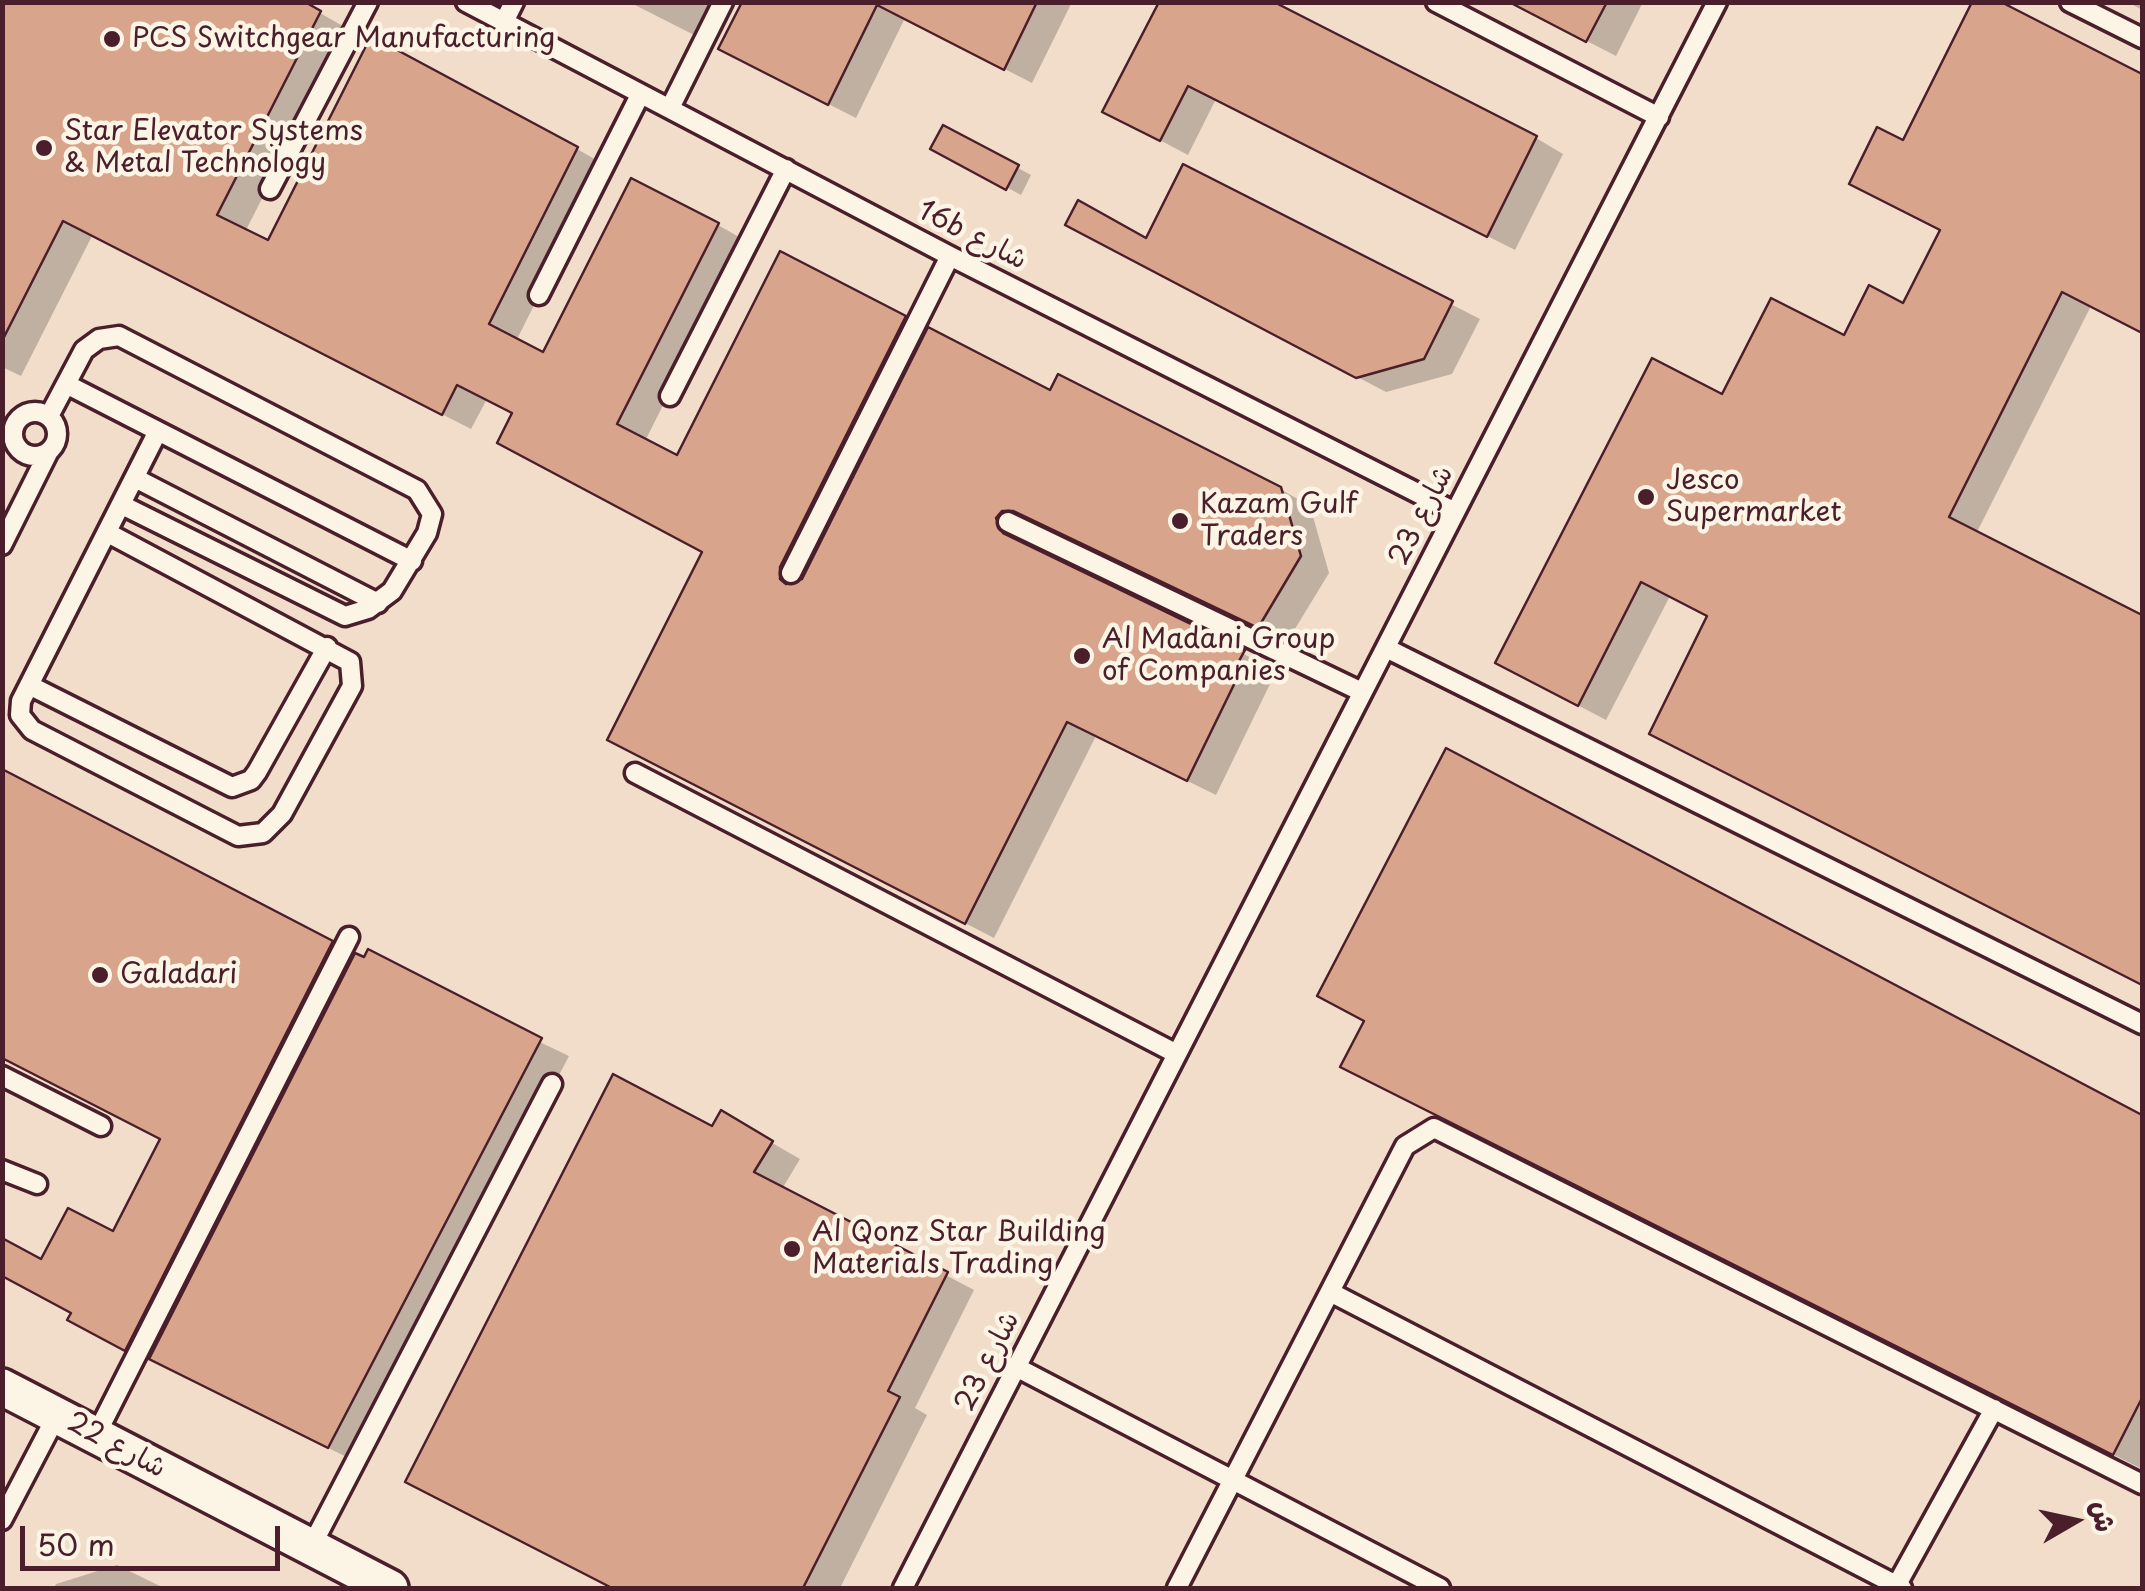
<!DOCTYPE html>
<meta charset="utf-8">
<style>
body{margin:0}
#map{position:relative;width:2145px;height:1591px;overflow:hidden;background:#fcf5e5;font-family:"Playpen Sans","Playpen Sans Arabic",sans-serif}
canvas{display:block}
.frame{position:absolute;inset:0;border:5px solid #4a1f2b;pointer-events:none}
.north{position:absolute;left:2025px;top:1471px;width:100px;height:100px;-webkit-text-stroke:8px #fcf5e5;paint-order:stroke;rotate:81deg;font-size:28px;font-weight:700;line-height:40px;text-align:center;color:#4a1f2b}
.north::after{content:'';display:block;margin:auto;width:35px;height:45px;background:#4a1f2b;clip-path:polygon(50% 0,100% 100%,50% 72%,0 100%)}
.scale{position:absolute;left:20px;top:1526px;width:260px;height:45px;box-sizing:border-box;border:5px solid #4a1f2b;border-top:0;padding-left:12px;font-size:30px;line-height:35px;white-space:nowrap;color:#4a1f2b;-webkit-text-stroke:8px #fcf5e5;paint-order:stroke}
</style>
<div id="map">
<canvas width="2145" height="1591"></canvas>
<div class="frame"></div>
<div class="north">ش</div>
<div class="scale">50 m</div>
</div>
<script>
const c = document.querySelector('canvas').getContext('2d');
c.lineJoin = 'round';
function fill(path, color) {
  c.fillStyle = color;
  c.fill(path, 'evenodd');
}
function poly(rows) {
  const path = new Path2D();
  for (const r of rows) {
    if (r.length === 3) {
      path.moveTo(r[0] + r[2], r[1]);
      path.arc(r[0], r[1], r[2], 0, 2 * Math.PI);
      continue;
    }
    path.moveTo(r[0], r[1]);
    for (let i = 2; i < r.length; i += 2) path.lineTo(r[i], r[i + 1]);
  }
  return path;
}
function stroke(path, color, width, dash) {
  c.strokeStyle = color;
  c.lineWidth = width;
  c.lineCap = dash ? 'butt' : 'round';
  c.setLineDash(dash || []);
  c.stroke(path);
}
function drawText(font, color, halo, rows, align = 'center') {
  c.font = font + ' "Playpen Sans","Playpen Sans Arabic",sans-serif';
  c.lineWidth = 9;
  c.setLineDash([]);
  c.textBaseline = 'middle';
  c.strokeStyle = halo;
  c.fillStyle = color;
  for (const [text, x, y, turn = 0] of rows) {
    c.save();
    c.translate(x, y);
    c.rotate((+turn || 0) * Math.PI / 180);
    c.textAlign = isNaN(turn) ? turn : align;
    if (halo) c.strokeText(text, 0, 0);
    c.fillText(text, 0, 0);
    c.restore();
  }
}
const built = poly([
 [3,3,2142,3,2142,1588,3,1588]
]);
const shadow = poly([
 [2,2,320,13,348,29,245,232,269,244,577,149,605,165,516,341,544,355,718,225,746,241,645,441,678,458,905,318,1051,393,1280,489,1310,506,1329,573,1287,642,1044,526,1029,528,1023,542,1028,548,1272,668,1266,679,1271,682,1216,795,1096,736,994,938,639,755,705,552,515,413,487,399,471,429,92,236,21,376,2,367],
 [629,2,718,2,700,38],
 [744,2,1072,2,1032,83,905,18,856,118,749,64],
 [1162,2,1536,138,1563,154,1515,250,1216,99,1188,155,1133,126],
 [1511,2,1643,2,1616,56],
 [1996,2,2142,77,2142,332,2091,306,1976,534,2142,618,2142,984,1680,749,1710,617,1670,596,1606,720,1526,678,1723,398,1904,306,1943,230,1904,144],
 [2128,2,2142,2,2142,10],
 [944,128,1031,175,1021,195,934,148],
 [1184,168,1480,319,1452,374,1386,392,1096,240,1147,241],
 [1447,751,2142,1118,2142,1469,1371,1082,1366,1021],
 [332,943,569,1056,357,1462,98,1336,73,1313,42,1262,114,1235],
 [722,1114,800,1159,782,1189,974,1290,915,1408,927,1415,840,1588,610,1588,437,1497],
 [117,1565,164,1588,54,1588,56,1584]
]);
const building = poly([
 [2,2,305,2,321,11,217,215,268,240,371,36,578,147,489,324,543,352,631,178,719,223,617,424,677,455,780,251,906,316,780,567,780,579,786,584,802,579,928,327,1050,390,1058,374,1281,487,1301,556,1258,628,1013,511,1002,511,996,518,1003,533,1245,650,1239,661,1244,664,1187,781,1067,722,965,924,607,740,702,552,497,443,512,413,457,385,442,415,63,221,2,341,2,2],
 [742,2,1037,2,1004,70,877,5,828,105,718,49,742,2],
 [1159,2,1274,2,1537,136,1487,237,1188,86,1160,141,1102,112,1159,2],
 [1509,2,1607,2,1586,42,1509,2],
 [1972,2,2001,2,2142,74,2142,333,2062,292,1949,517,2142,615,2142,985,1649,734,1707,616,1641,582,1578,706,1495,663,1652,358,1722,394,1771,298,1844,335,1869,285,1903,303,1940,230,1849,184,1877,127,1903,140,1972,2],
 [943,125,1019,165,1006,190,930,149,943,125],
 [1183,164,1453,301,1424,359,1356,378,1065,225,1078,200,1146,238,1183,164],
 [1446,748,2142,1115,2142,1398,2113,1455,1340,1067,1364,1021,1317,996,1446,748],
 [2,769,333,941,125,1351,67,1320,71,1313,2,1276,2,1238,41,1259,68,1208,113,1231,160,1139,2,1058,2,769],
 [368,949,542,1038,328,1448,149,1359,355,953,364,957,368,949],
 [613,1074,712,1126,721,1110,773,1141,754,1172,948,1272,888,1391,900,1397,803,1588,612,1588,405,1482,613,1074]
]);
const service = poly([
 [466,2,950,256,1455,512],
 [1436,2,1659,117],
 [2070,2,2142,38],
 [504,22,514,2],
 [670,108,723,2],
 [270,189,368,2],
 [539,295,640,95],
 [66,384,412,561],
 [670,396,786,169],
 [35,434,22],
 [49,416,84,350,99,339,119,336,417,490,432,514,427,533,392,591,368,609,345,616,122,505],
 [135,478,378,603],
 [1008,522,1362,692],
 [108,533,350,662,352,686,282,814,263,833,238,836,32,730,20,715,21,701,157,433],
 [2,545,49,451],
 [791,573,950,256],
 [1386,648,2142,1024],
 [29,685,232,787,251,780,257,772,327,647],
 [635,773,1177,1054],
 [2,1076,101,1126],
 [2,1170,37,1184],
 [1330,1292,1902,1588],
 [1016,1367,1440,1588],
 [96,1435,349,937],
 [2,1520,57,1415],
 [311,1547,552,1084],
 [903,1588,1717,2],
 [1177,1588,1405,1146,1434,1128,2142,1484],
 [1895,1588,1994,1409]
]);
const minor = poly([
 [2,1387,390,1588]
]);
const markers = [
 [112,39,10,"#4a1f2b"],
 [44,148,10,"#4a1f2b"],
 [1646,497,10,"#4a1f2b"],
 [1180,521,10,"#4a1f2b"],
 [1082,656,10,"#4a1f2b"],
 [100,975,10,"#4a1f2b"],
 [792,1249,10,"#4a1f2b"]
];
const poiNames = [
 ["PCS Switchgear Manufacturing",132,39],
 ["Star Elevator Systems",64,132],
 ["& Metal Technology",64,164],
 ["Jesco",1666,481],
 ["Supermarket",1666,513],
 ["Kazam Gulf",1200,505],
 ["Traders",1200,537],
 ["Al Madani Group",1102,640],
 ["of Companies",1102,672],
 ["Galadari",120,975],
 ["Al Qonz Star Building",812,1233],
 ["Materials Trading",812,1265]
];
const streetNames = [
 ["16b شارع",972,236,27],
 ["شارع 23",1422,516,-63],
 ["شارع 23",988,1362,-63],
 ["شارع 22",116,1446,28]
];
fill(built, '#f1ddca');
fill(shadow, '#0003');
fill(building, '#d8a58c');
stroke(building, '#4a1f2b', 2.5);
stroke(service, '#4a1f2b', 25);
stroke(minor, '#4a1f2b', 42);
stroke(service, '#fcf5e5', 18);
stroke(minor, '#fcf5e5', 35);
for (const [x, y, r, color] of markers) {
  const dot = new Path2D();
  dot.arc(x, y, r, 0, 2 * Math.PI);
  c.fillStyle = color;
  c.fill(dot);
  stroke(dot, '#fcf5e5', 4);
}
drawText('28px', '#4a1f2b', '#fcf5e5', poiNames, 'left');
drawText('28px', '#4a1f2b', '#fcf5e5', streetNames);
</script>
